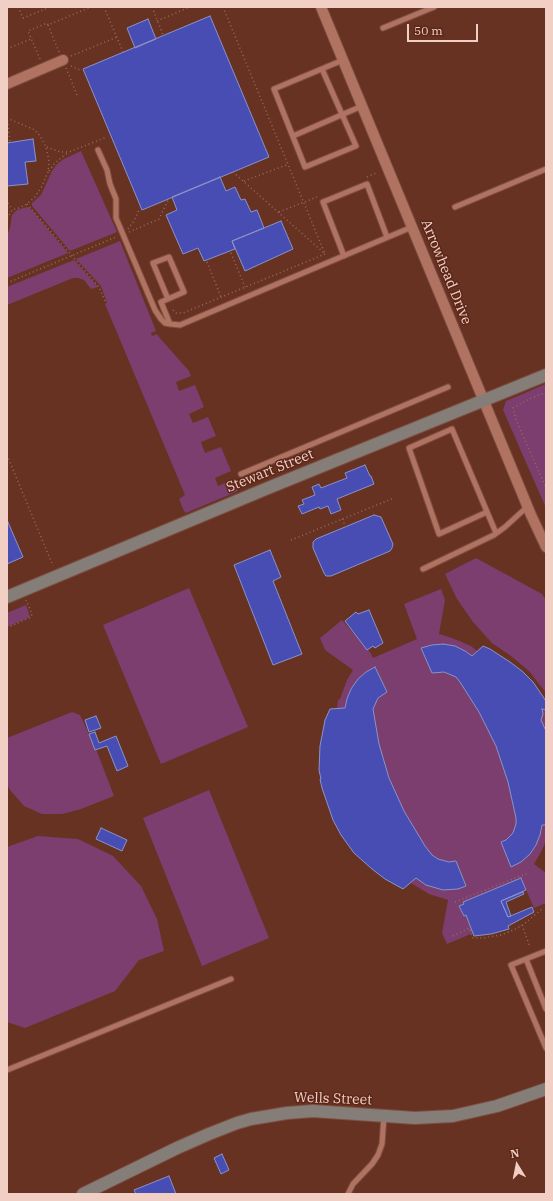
<!DOCTYPE html>
<style>
body{margin:0}
#map{position:relative;width:553px;height:1201px;overflow:hidden;background:#683223;font-family:"IBM Plex Serif",serif}
canvas{display:block}
.frame{position:absolute;inset:0;border:8px solid #f1cfc5;pointer-events:none}
.north{position:absolute;left:497px;top:1145px;width:40px;height:40px;-webkit-text-stroke:3px #5c2719;paint-order:stroke;rotate:350deg;font-size:11px;font-weight:700;line-height:16px;text-align:center;color:#f1cfc5}
.north::after{content:'';display:block;margin:auto;width:14px;height:18px;background:#f1cfc5;clip-path:polygon(50% 0,100% 100%,50% 72%,0 100%)}
.scale{position:absolute;left:407px;top:24px;width:71px;height:18px;box-sizing:border-box;border:2px solid #f1cfc5;border-top:0;padding-left:5px;font-size:12px;line-height:14px;white-space:nowrap;color:#f1cfc5;-webkit-text-stroke:3px #5c2719;paint-order:stroke}
</style>
<div id="map">
<canvas width="553" height="1201"></canvas>
<div class="frame"></div>
<div class="north">N</div>
<div class="scale">50 m</div>
</div>
<script>
const c = document.querySelector('canvas').getContext('2d');
c.lineJoin = 'round';
function fill(path, color) {
  c.fillStyle = color;
  c.fill(path, 'evenodd');
}
function poly(rows) {
  const path = new Path2D();
  for (const r of rows) {
    path.moveTo(r[0], r[1]);
    for (let i = 2; i < r.length; i += 2) path.lineTo(r[i], r[i + 1]);
  }
  return path;
}
function stroke(path, color, width, dash) {
  c.strokeStyle = color;
  c.lineWidth = width;
  c.lineCap = dash ? 'butt' : 'round';
  c.setLineDash(dash || []);
  c.stroke(path);
}
function drawText(font, color, halo, rows, align = 'center') {
  c.font = font + ' "IBM Plex Serif",serif';
  c.lineWidth = 3;
  c.setLineDash([]);
  c.textBaseline = 'middle';
  c.strokeStyle = halo;
  c.fillStyle = color;
  for (const [text, x, y, turn = 0] of rows) {
    c.save();
    c.translate(x, y);
    c.rotate((+turn || 0) * Math.PI / 180);
    c.textAlign = isNaN(turn) ? turn : align;
    if (halo) c.strokeText(text, 0, 0);
    c.fillText(text, 0, 0);
    c.restore();
  }
}
const green = poly([
 [81,151,117,232,70,251,32,206,32,203,41,195,52,171,57,164,64,159],
 [27,207,30,208,68,253,7,278,7,236,10,228,12,215,17,210],
 [120,241,156,331,151,333,152,336,157,334,159,337,189,371,191,376,176,382,179,391,195,385,204,407,189,414,193,423,208,417,216,436,201,442,205,453,221,447,231,471,215,478,218,486,234,479,237,487,238,490,236,492,188,512,186,513,184,511,179,499,185,495,105,304,107,303,101,286,76,259],
 [74,260,98,287,91,289,84,280,78,278,73,278,7,305,7,287],
 [546,384,546,508,503,410,506,401],
 [476,558,542,594,546,600,546,693,530,672,511,656,492,643,473,622,457,599,445,574],
 [189,588,248,727,161,764,103,625],
 [441,589,445,600,439,634,452,638,471,646,477,651,490,649,510,662,533,682,546,701,546,841,541,852,534,864,546,873,546,903,534,908,521,878,463,902,464,904,459,906,463,915,466,915,473,933,447,944,442,933,448,900,429,894,411,883,403,889,385,879,372,869,354,853,341,835,333,820,322,788,320,779,321,779,319,770,320,746,325,720,330,709,337,708,338,700,340,699,347,680,353,670,325,650,320,638,342,620,370,652,373,658,417,639,404,604],
 [26,605,30,617,7,627,7,613],
 [72,712,80,715,96,749,114,796,81,809,62,814,42,814,24,806,10,790,7,784,7,738],
 [209,790,269,938,202,966,143,818],
 [38,836,78,839,113,856,141,886,157,919,164,951,139,960,115,991,25,1028,7,1022,7,847]
]);
const building = poly([
 [210,16,269,157,142,210,83,69,210,16],
 [148,19,156,39,135,48,127,28,148,19],
 [33,139,36,161,25,162,28,184,7,186,7,143,33,139],
 [220,177,226,191,235,187,241,200,245,199,251,212,257,210,264,228,232,241,235,249,204,261,198,248,183,254,166,215,177,210,172,197,220,177],
 [281,221,293,249,245,271,232,241,281,221],
 [365,465,370,476,371,476,374,484,337,499,341,510,331,514,328,506,320,509,319,507,302,514,298,506,304,504,302,500,315,495,312,487,319,484,321,488,347,478,345,473,365,465],
 [374,515,381,517,393,544,392,548,390,551,331,576,326,576,324,573,313,548,313,542,316,539,374,515],
 [7,520,23,557,7,564,7,520],
 [270,550,281,577,273,581,302,654,273,665,234,565,270,550],
 [369,610,383,643,375,648,373,646,367,650,345,621,356,612,358,614,369,610],
 [443,644,455,646,465,651,472,656,483,646,490,649,510,662,522,671,533,682,546,701,546,825,542,825,540,835,536,845,530,854,521,862,511,867,501,842,506,840,513,833,516,824,516,818,508,782,496,746,479,712,460,682,456,677,444,672,432,673,421,648,432,645,443,644],
 [375,667,387,692,378,698,373,709,379,744,389,778,404,811,425,846,432,855,438,859,449,862,456,861,466,886,458,889,443,890,426,885,416,878,403,889,385,879,372,869,354,853,341,835,333,820,322,788,320,779,321,779,319,770,320,746,325,720,330,709,345,708,347,699,351,689,358,679,366,672,375,667],
 [542,709,546,710,546,731,541,720,543,714,542,709],
 [96,716,101,728,89,732,85,720,96,716],
 [95,732,99,743,116,736,128,766,117,771,107,746,95,750,89,734,95,732],
 [101,828,127,840,122,851,96,839,101,828],
 [521,878,526,890,501,901,508,917,532,907,534,912,508,926,509,929,491,934,474,936,466,915,464,916,459,906,464,904,463,902,521,878],
 [523,892,524,894,506,902,511,916,508,917,501,901,523,892],
 [222,1154,229,1170,221,1174,214,1158,222,1154],
 [169,1176,176,1194,136,1194,134,1190,169,1176]
]);
const path = poly([
 [18,7,23,18,50,7],
 [104,7,123,52],
 [152,7,163,35],
 [223,7,325,254],
 [157,21,190,7],
 [7,49,31,39],
 [59,52,48,25,91,7],
 [71,56,117,37],
 [40,59,28,31,47,23,48,25],
 [71,66,80,70],
 [66,68,77,95],
 [7,116,10,142],
 [7,118,35,130,40,136,46,147,49,161,48,172,42,186,35,197,27,204,19,208,12,210,7,219,7,223],
 [47,147,60,152,69,152,107,137],
 [49,171,54,164,62,157,69,152],
 [233,172,324,253],
 [367,177,378,172],
 [244,181,289,164],
 [7,199,8,203,12,210],
 [27,204,99,287,105,301],
 [279,212,317,197],
 [128,229,134,221,139,210],
 [129,232,159,219,169,198],
 [231,253,245,287],
 [207,262,221,297],
 [7,283,116,237],
 [173,310,176,313,183,313,325,254],
 [546,392,529,399,513,408,516,420,546,488],
 [7,455,53,566],
 [342,519,346,527],
 [291,540,394,498],
 [7,628,31,617,32,614,26,600],
 [455,902,528,873],
 [522,925,530,947],
 [453,936,469,928,473,938,483,938,501,935,516,929,524,924,543,908]
]);
const lane = poly([
 [383,28,434,7],
 [322,69,356,146,305,167,274,89,343,60],
 [293,136,362,106],
 [98,150,107,170,110,184,116,199,116,218,155,310,161,319,165,323,170,324,180,325,412,227],
 [455,207,546,169],
 [344,256,323,202,367,184,387,237],
 [168,299,153,263,169,257,184,292,161,302,170,324],
 [241,474,448,387],
 [487,512,439,534,409,448,452,429,496,533],
 [423,569,494,535,505,527,527,507],
 [546,951,511,965,546,1048],
 [526,959,546,1009],
 [7,1070,231,979],
 [348,1194,353,1184,372,1164,378,1155,382,1144,384,1116]
]);
const street = poly([
 [321,7,531,515,546,547],
 [7,84,63,60]
]);
const secondary = poly([
 [7,597,268,488,546,375],
 [83,1194,177,1148,209,1134,237,1123,251,1119,287,1113,313,1111,415,1118,453,1116,497,1106,546,1089]
]);
const streetNames = [
 ["Arrowhead Drive",446,272,68],
 ["Stewart Street",270,471,-22],
 ["Wells Street",333,1099,2]
];
fill(green, '#7b3e6e');
fill(building, '#484db4');
stroke(building, '#8993ca', 1);
stroke(lane, '#7d4e41', 7);
stroke(street, '#7d4e41', 12);
stroke(secondary, '#7d4e41', 14);
stroke(path, '#996a5d', 1.5, [1, 3]);
stroke(lane, '#b07362', 5);
stroke(street, '#b07362', 10);
stroke(secondary, '#847d78', 12);
drawText('14px', '#f1cfc5', '#5c2719', streetNames);
</script>
